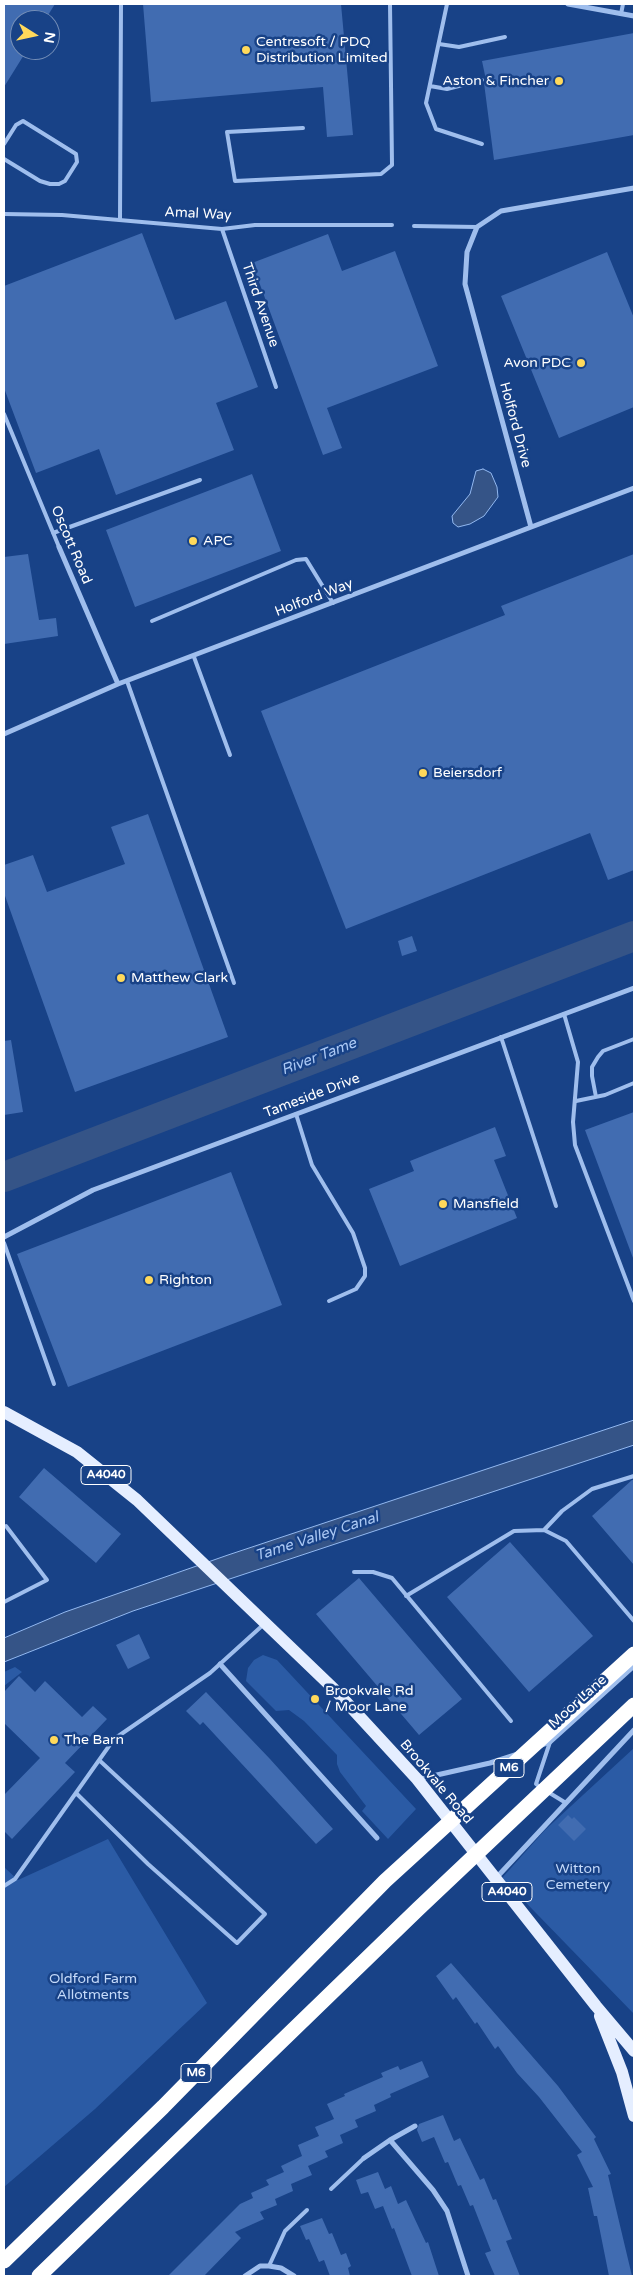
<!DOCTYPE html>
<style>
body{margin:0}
#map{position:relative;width:638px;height:2280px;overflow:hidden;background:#184287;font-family:"Varela Round",sans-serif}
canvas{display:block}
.frame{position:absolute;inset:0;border:5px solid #fff;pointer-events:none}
.north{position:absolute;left:10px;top:10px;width:50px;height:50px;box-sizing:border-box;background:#184287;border:1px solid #748eb7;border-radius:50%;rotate:100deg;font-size:14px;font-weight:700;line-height:20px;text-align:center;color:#fff}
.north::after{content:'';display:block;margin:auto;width:18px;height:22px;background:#ffd95b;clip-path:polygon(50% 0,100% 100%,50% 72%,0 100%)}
</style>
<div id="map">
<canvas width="638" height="2280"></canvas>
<div class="frame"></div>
<div class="north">N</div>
</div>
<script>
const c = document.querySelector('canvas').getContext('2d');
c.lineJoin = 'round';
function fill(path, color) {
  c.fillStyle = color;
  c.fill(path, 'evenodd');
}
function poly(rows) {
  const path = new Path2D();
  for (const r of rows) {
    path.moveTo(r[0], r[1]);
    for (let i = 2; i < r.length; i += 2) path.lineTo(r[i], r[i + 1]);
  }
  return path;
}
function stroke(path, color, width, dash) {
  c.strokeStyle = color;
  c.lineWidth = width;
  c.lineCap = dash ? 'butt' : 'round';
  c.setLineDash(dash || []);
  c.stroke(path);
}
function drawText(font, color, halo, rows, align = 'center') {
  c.font = font + ' "Varela Round",sans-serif';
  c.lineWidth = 5;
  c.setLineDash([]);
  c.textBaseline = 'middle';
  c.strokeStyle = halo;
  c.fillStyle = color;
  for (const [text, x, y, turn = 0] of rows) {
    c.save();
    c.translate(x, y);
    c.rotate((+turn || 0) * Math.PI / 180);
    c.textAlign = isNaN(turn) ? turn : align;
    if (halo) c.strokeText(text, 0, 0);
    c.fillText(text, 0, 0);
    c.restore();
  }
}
const green = poly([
 [263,1655,277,1660,416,1809,388,1839,362,1811,366,1806,340,1772,337,1764,337,1755,304,1721,289,1710,276,1711,246,1681,248,1668,254,1660],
 [15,1667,22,1672,4,1686,4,1672],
 [634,1748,634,2014,502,1878,545,1830],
 [108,1839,207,2003,95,2109,4,2187,4,1867,18,1880]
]);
const water = poly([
 [483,469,491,473,497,487,498,497,484,516,470,524,458,527,453,523,452,516,470,494,476,471,483,469],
 [634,1420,634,1445,133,1611,4,1662,4,1638,65,1612,228,1555,634,1420]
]);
const river = poly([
 [4,1177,634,936]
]);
const building = poly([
 [4,4,55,4,45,20,20,20,20,50,27,50,4,87],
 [143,4,341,4,353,135,327,137,323,87,151,102],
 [634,33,634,135,494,160,484,83,486,80,482,61],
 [142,233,175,320,226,301,258,387,216,403,234,450,116,495,99,449,36,473,4,388,4,286],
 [328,234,342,271,395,251,438,366,327,408,342,448,323,455,252,263],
 [607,252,634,318,634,407,559,438,501,296],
 [252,474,281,551,135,607,106,530],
 [28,554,39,620,56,618,58,636,4,644,4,557],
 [634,554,634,870,608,880,590,833,346,929,261,711,505,615,501,606],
 [148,814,228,1037,75,1092,4,893,4,865,33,855,47,892,125,864,111,827],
 [412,936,417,951,402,956,398,941],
 [11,1040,23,1112,4,1115,4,1041],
 [634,1112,634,1258,633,1258,585,1130],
 [495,1127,506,1156,494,1160,517,1218,400,1266,369,1189,414,1171,410,1161],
 [231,1172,282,1305,68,1387,17,1254],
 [44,1468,121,1534,96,1563,19,1497],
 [632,1480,634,1480,634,1565,592,1516],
 [510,1542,593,1636,529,1692,447,1597],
 [359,1578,462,1699,419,1735,316,1614],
 [139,1634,150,1658,128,1669,116,1645],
 [19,1676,35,1692,45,1681,82,1717,93,1706,107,1719,65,1763,75,1772,12,1839,4,1831,4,1795,40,1758,4,1723,4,1692],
 [206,1692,270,1759,333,1829,316,1844,203,1722,200,1725,186,1711],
 [568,1815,572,1819,574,1817,586,1829,574,1841,558,1825],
 [451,1963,558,2086,596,2137,594,2139,611,2174,608,2175,632,2276,609,2276,597,2216,594,2216,588,2188,593,2187,577,2155,582,2152,539,2097,517,2073,498,2046,495,2049,477,2022,475,2024,456,1997,453,2000,436,1976],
 [422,2061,429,2077,390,2094,391,2097,374,2105,376,2111,355,2120,358,2127,340,2135,343,2143,325,2151,328,2157,308,2166,312,2175,291,2184,293,2191,275,2199,277,2205,260,2212,264,2219,235,2232,241,2238,204,2276,168,2276,240,2204,253,2198,251,2193,269,2185,266,2180,284,2172,281,2166,302,2156,298,2145,319,2136,315,2127,334,2119,327,2104,345,2096,344,2094,383,2077,381,2073,398,2066,400,2070],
 [443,2115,454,2141,460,2138,480,2180,484,2178,493,2200,496,2199,512,2239,506,2241,520,2276,495,2276,485,2253,491,2251,473,2205,470,2206,461,2185,458,2186,448,2162,445,2163,434,2137,422,2142,417,2130,419,2124],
 [378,2172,385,2189,391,2186,398,2204,406,2200,426,2243,428,2242,439,2276,412,2276,394,2228,392,2229,383,2206,375,2209,368,2192,361,2194,356,2180],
 [322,2218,329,2234,332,2233,341,2255,346,2253,351,2266,348,2268,350,2276,330,2276,324,2260,319,2262,309,2239,306,2240,300,2226]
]);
const lane = poly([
 [447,4,426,103,436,129,482,144],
 [621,14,623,4],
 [439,44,459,47,505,37],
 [430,86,447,89,482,80],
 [303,128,227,132,235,181,381,174,392,165,390,4],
 [4,144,16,125,23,121,76,154,77,162,65,181,59,184,50,184,40,181,4,159],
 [4,214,62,215,222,229,255,225,392,225],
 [120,220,121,4],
 [414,226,477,227],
 [222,229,276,387],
 [4,414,59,547],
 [53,533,200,480],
 [152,621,296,560,306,559,333,603],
 [194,657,230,755],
 [127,681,234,983],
 [564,1014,578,1062,573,1122,575,1145,634,1301],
 [501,1037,556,1206],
 [596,1097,592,1076,592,1067,598,1057,603,1051,634,1039],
 [576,1101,605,1095,634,1083],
 [296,1114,312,1165,353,1233,365,1268,365,1276,356,1289,329,1301],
 [4,1243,54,1384],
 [544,1530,562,1511,592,1489,634,1476],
 [354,1572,373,1572,392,1578,511,1721],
 [406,1596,514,1531,544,1530,566,1541,634,1621],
 [4,1602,47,1580,6,1526],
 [540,1787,536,1784,550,1742],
 [548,1792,566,1803],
 [76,1793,148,1864,237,1943,265,1914,99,1760],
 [4,1886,15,1879,114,1739,210,1673,263,1625],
 [331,2189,364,2158],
 [269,2266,285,2231,307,2210]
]);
const street = poly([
 [568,4,634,16],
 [531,527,465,284,467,252,477,227,501,211,634,188],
 [59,547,118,684],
 [4,734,118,684,634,488],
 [4,1237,93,1190,634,988],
 [220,1664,377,1838],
 [542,1745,550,1742,634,1666],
 [419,1779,490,1763,518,1754],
 [497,1877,634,1730],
 [390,2140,433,2190,447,2211,468,2276],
 [364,2158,390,2140,415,2126],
 [245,2276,260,2266,269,2266,281,2268,294,2276]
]);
const primary = poly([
 [4,1412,77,1452,137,1500,336,1691,417,1779,596,2006,634,2051],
 [600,2016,622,2072,634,2116]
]);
const highway = poly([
 [4,2261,163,2107,385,1881,634,1654],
 [39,2276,418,1909,634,1705]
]);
const markers = [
 [246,50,5,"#ffd95b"],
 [559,81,5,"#ffd95b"],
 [581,363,5,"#ffd95b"],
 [193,541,5,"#ffd95b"],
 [423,773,5,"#ffd95b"],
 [121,978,5,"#ffd95b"],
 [443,1204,5,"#ffd95b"],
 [149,1280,5,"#ffd95b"],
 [315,1699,5,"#ffd95b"],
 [54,1740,5,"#ffd95b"]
];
const shields = [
 [106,1475,50],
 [509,1768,30],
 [507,1892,50],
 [196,2073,30]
];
const shieldNames = [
 ["A4040",106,1475],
 ["M6",509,1768],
 ["A4040",507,1892],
 ["M6",196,2073]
];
const poiNames = [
 ["Centresoft / PDQ",256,42],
 ["Distribution Limited",256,58],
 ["Aston & Fincher",549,81,"right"],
 ["Avon PDC",571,363,"right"],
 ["APC",203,541],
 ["Beiersdorf",433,773],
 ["Matthew Clark",131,978],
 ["Mansfield",453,1204],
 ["Righton",159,1280],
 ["Brookvale Rd",325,1691],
 ["/ Moor Lane",325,1707],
 ["The Barn",64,1740]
];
const streetNames = [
 ["Amal Way",198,214,3],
 ["Third Avenue",260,305,71],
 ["Holford Drive",515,425,75],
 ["Oscott Road",71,545,67],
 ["Holford Way",314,598,-21],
 ["Tameside Drive",312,1096,-21],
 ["Moor Lane",578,1702,-42],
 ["Brookvale Road",436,1782,50]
];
const parkNames = [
 ["Witton",578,1869],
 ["Cemetery",578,1885],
 ["Oldford Farm",93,1979],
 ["Allotments",93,1995]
];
const waterNames = [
 ["River Tame",319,1057,-21],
 ["Tame Valley Canal",317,1537,-18]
];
fill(green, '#2b5ba5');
fill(water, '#355487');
stroke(water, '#92b8f0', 1);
stroke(river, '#355487', 30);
fill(building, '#416cb1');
stroke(lane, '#9fbeed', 4);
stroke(street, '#9fbeed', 5);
stroke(primary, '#e5eeff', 12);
stroke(highway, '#fff', 15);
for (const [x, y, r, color] of markers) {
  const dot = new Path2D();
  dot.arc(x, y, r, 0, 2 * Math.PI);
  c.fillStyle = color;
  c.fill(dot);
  stroke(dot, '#184287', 2);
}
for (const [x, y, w] of shields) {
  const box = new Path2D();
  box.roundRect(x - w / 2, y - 9.5, w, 19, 4);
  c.fillStyle = '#184287';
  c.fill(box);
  stroke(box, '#fff', 1);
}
drawText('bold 12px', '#fff', null, shieldNames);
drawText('14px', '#fff', '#184287', poiNames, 'left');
drawText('14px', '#fff', '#184287', streetNames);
drawText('14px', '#c5dafa', '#184287', parkNames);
drawText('italic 15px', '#abc8f4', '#184287', waterNames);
</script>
